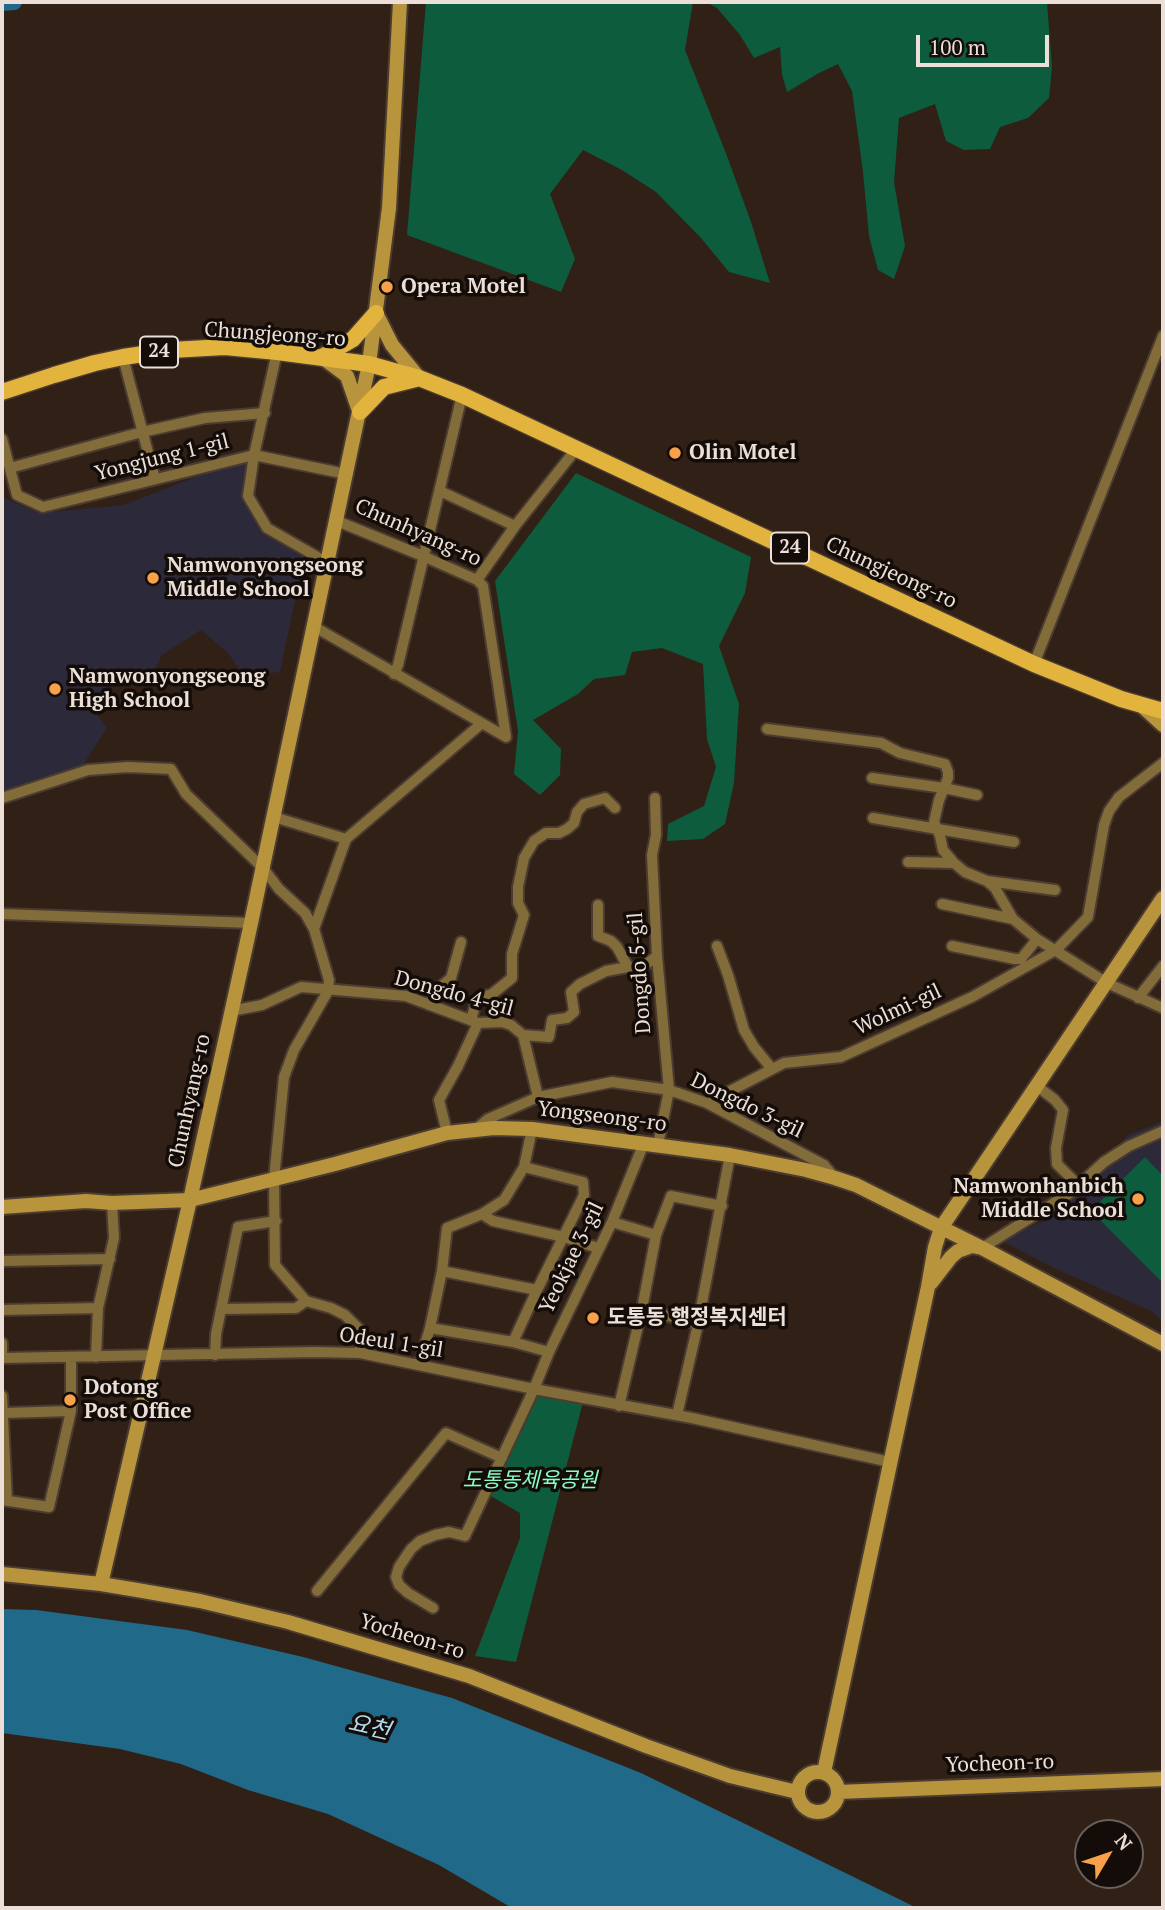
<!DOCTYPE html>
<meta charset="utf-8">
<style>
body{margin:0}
#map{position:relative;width:1165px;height:1910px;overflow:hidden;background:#312016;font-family:"PT Serif",serif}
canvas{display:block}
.frame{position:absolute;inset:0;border:4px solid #ebdfd8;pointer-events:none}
.north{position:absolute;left:1074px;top:1819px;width:70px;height:70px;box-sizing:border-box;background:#130c08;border:2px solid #69605b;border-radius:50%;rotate:51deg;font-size:19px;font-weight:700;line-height:28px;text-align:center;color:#ebdfd8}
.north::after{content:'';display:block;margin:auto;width:24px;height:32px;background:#f8a14a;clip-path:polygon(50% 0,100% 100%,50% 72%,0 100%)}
.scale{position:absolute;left:916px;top:35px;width:133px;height:32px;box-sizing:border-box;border:4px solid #ebdfd8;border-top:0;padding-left:9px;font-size:21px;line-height:24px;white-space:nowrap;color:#ebdfd8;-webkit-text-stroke:5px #130c08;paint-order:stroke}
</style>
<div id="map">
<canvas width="1165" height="1910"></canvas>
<div class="frame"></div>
<div class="north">N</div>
<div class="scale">100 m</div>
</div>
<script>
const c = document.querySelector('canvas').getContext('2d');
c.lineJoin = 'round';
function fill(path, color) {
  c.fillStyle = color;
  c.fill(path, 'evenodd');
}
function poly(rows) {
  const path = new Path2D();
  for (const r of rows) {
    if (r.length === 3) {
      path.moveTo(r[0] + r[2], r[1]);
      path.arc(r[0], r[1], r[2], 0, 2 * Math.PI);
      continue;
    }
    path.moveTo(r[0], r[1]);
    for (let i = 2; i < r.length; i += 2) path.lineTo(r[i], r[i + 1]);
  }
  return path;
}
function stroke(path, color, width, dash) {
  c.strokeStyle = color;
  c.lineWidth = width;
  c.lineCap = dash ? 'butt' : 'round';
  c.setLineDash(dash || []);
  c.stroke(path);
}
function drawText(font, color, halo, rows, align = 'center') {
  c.font = font + ' "PT Serif","Noto Sans KR",serif';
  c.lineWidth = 7;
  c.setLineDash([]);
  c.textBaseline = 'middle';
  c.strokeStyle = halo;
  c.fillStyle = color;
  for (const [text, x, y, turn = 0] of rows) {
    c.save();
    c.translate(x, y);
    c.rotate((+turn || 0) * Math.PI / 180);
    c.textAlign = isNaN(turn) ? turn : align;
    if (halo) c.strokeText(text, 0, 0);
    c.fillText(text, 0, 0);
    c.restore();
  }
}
const education = poly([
 [245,461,247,466,241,497,266,533,304,557,280,672,244,676,228,653,201,630,162,655,147,685,112,681,103,698,93,710,107,728,83,765,2,792,2,495,8,500,40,513,124,505,206,473],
 [1163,1121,1163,1321,1151,1311,1054,1268,1000,1240,1060,1214,1128,1135]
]);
const green = poly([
 [426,2,693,2,685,50,727,156,751,222,770,283,729,272,701,238,656,192,622,170,583,150,550,194,575,259,561,292,407,235],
 [706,2,1047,2,1052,67,1049,98,1028,118,1000,127,990,149,964,150,946,141,935,104,899,118,894,182,905,246,894,279,878,270,869,236,863,172,852,91,838,64,819,73,787,92,782,74,780,47,754,58,740,35,717,8],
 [576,473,751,557,745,593,719,646,739,704,734,783,725,824,703,839,667,841,668,824,704,806,716,767,707,739,703,664,662,648,632,652,625,675,594,679,578,694,533,720,561,749,560,775,540,795,514,774,518,731,495,581],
 [1145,1157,1163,1176,1163,1283,1091,1211],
 [536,1394,583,1402,516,1662,475,1656,520,1538,520,1513,489,1495]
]);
const water = poly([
 [2,1609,36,1610,187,1630,303,1657,452,1698,641,1773,917,1908,512,1908,439,1865,328,1814,248,1790,181,1764,120,1749,2,1733]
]);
const river = poly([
 [2,3,14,2]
]);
const street = poly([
 [277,352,254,455,248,496,267,528,328,563],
 [123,357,155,479],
 [2,439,17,495,43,507,254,455,346,474],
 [10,468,142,432,205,418,265,413],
 [440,491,515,526],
 [477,580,515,526,577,448],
 [313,626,506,737,483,586,477,580,423,556,337,521],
 [1034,664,1163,336],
 [394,674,398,665,462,395],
 [767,729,881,743,900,753,945,764,948,772,948,778,939,800,934,822,940,836,943,850,954,863,965,872,987,881,995,888,1013,919,1037,939,1107,983,1163,1008],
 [872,778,944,788,977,795],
 [2,798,88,770,128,767,171,769,186,794,263,868,279,889,305,913,314,929],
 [655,798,656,835,652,855,657,956,669,1090,658,1145],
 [274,817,346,839],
 [873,818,1014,842],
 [346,839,314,929,329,980,328,991,294,1050,284,1077,274,1179,275,1265,306,1301,331,1308,345,1315,360,1330,360,1353],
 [346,839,481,724],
 [908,862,954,863],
 [987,881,1055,890],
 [942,904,1013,919],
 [598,905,598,936,611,941,617,947,628,967],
 [2,914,251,923],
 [717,946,728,975,744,1030,754,1047,772,1069],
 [952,946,1015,959,1021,959,1037,939],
 [1138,998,1163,966],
 [429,1005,438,989,451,978,461,942],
 [231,1011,262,1005,301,987,406,996,478,1023,502,1022,511,1025,523,1035,538,1097],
 [471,1020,477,999,492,994,512,978,512,954,524,915,518,903,518,887,524,858,534,841,546,833,559,833,567,829,574,823,577,812,584,804,605,798,615,808],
 [523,1035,549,1037,552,1020,567,1018,574,1012,571,992,580,984,606,971,628,967,641,968,657,956],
 [1037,1086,1055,1100,1063,1110,1056,1148,1057,1164,1079,1186],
 [707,1103,784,1063,841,1057,972,997,1056,950,1088,917,1104,825,1109,811,1119,797,1163,763],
 [476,1129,488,1119,538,1097,612,1082,669,1090,707,1103,824,1165,835,1178],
 [447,1133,439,1100,458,1066,478,1023],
 [482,1214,493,1221,564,1237,598,1248],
 [612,1222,656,1235],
 [982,1248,1070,1193,1104,1162,1129,1146,1163,1131],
 [2,1261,110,1259],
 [442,1271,537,1290],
 [221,1309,296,1308,306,1301],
 [642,1309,698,1324],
 [2,1310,98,1308],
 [430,1328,513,1342,549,1352],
 [513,1342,537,1290,584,1195,583,1182,524,1167],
 [2,1343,2,1358],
 [215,1355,216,1334,238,1227,276,1221],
 [96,1357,98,1308,114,1238,112,1203],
 [2,1358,315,1352,360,1353,534,1389,692,1418,890,1462],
 [419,1365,430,1328,442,1271,447,1228,482,1214,504,1200,524,1167,532,1129],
 [2,1396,7,1501],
 [619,1406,642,1309,656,1235,671,1196,722,1206],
 [4,1413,71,1411],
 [677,1415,698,1324,730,1155],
 [2,1500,49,1507,71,1411,71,1357],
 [317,1591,446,1433,502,1458],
 [433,1608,408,1593,399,1585,396,1577,399,1567,411,1549,420,1541,435,1535,449,1532,465,1536,534,1389,549,1352,612,1222,644,1143]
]);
const secondary = poly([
 [376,313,392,345,419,378],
 [323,358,347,376,359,411],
 [1141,705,1163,725],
 [2,1207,86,1201,112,1203,190,1200,335,1164,447,1133,494,1128,532,1129,730,1155,806,1170,835,1178,856,1185,982,1248,1163,1344],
 [931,1283,951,1257,958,1251,972,1246,982,1248],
 [2,1574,101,1584,137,1590,200,1601,288,1622,469,1676,646,1746,730,1776,797,1792],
 [101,1584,190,1200,251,923,369,364,389,208,400,2],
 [818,1792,20],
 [824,1772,928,1287,935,1247,941,1228,1163,898],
 [838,1792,1163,1779]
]);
const primary = poly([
 [322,357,353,339,376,313],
 [2,392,54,375,95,363,123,357,171,350,225,347,277,352,369,364,419,378,462,395,1034,664,1121,699,1163,711],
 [360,412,384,387,416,379]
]);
const markers = [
 [387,287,7,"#f8a14a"],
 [675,453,7,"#f8a14a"],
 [153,578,7,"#f8a14a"],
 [55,689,7,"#f8a14a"],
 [1138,1199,7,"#f8a14a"],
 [593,1318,7,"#f8a14a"],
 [70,1400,7,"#f8a14a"]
];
const shields = [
 [159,352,38],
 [790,548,38]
];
const shieldNames = [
 ["24",159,352],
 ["24",790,548]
];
const poiNames = [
 ["Opera Motel",401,287],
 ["Olin Motel",689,453],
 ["Namwonyongseong",167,566],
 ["Middle School",167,590],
 ["Namwonyongseong",69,677],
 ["High School",69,701],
 ["Namwonhanbich",1124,1187,"right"],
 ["Middle School",1124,1211,"right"],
 ["도통동 행정복지센터",607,1318],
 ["Dotong",84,1388],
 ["Post Office",84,1412]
];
const streetNames = [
 ["Chungjeong-ro",275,335,4],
 ["Yongjung 1-gil",162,458,-14],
 ["Chunhyang-ro",418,533,24],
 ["Chungjeong-ro",891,573,25],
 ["Dongdo 5-gil",640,973,-94],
 ["Dongdo 4-gil",454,994,15],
 ["Wolmi-gil",898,1010,-25],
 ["Chunhyang-ro",190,1101,-78],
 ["Dongdo 3-gil",747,1106,26],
 ["Yongseong-ro",602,1117,7],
 ["Yeokjae 3-gil",572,1258,-64],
 ["Odeul 1-gil",391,1343,9],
 ["Yocheon-ro",412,1637,17],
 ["Yocheon-ro",1000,1764,-2]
];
const parkNames = [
 ["도통동체육공원",530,1481]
];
const waterNames = [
 ["요천",369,1728,13]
];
fill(education, '#2c293a');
fill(green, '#0d5c3d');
fill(water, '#216988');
stroke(river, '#216988', 16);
stroke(street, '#4b3b31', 14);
stroke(secondary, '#4b3b31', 18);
stroke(primary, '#4b3b31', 19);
stroke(street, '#826c39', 10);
stroke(secondary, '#b8953d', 14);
stroke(primary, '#e2b43d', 16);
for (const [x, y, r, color] of markers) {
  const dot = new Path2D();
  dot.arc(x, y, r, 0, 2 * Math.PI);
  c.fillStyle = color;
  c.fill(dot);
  stroke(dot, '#130c08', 2.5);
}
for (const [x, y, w] of shields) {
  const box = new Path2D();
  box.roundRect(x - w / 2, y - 15.5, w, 31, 5);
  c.fillStyle = '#130c08';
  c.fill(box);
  stroke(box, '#ebdfd8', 2);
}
drawText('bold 19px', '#ebdfd8', null, shieldNames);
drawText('bold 21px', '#ebdfd8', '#130c08', poiNames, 'left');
drawText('21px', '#ebdfd8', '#130c08', streetNames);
drawText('italic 21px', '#87fec5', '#130c08', parkNames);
drawText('italic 23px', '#b1dcf2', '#130c08', waterNames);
</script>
